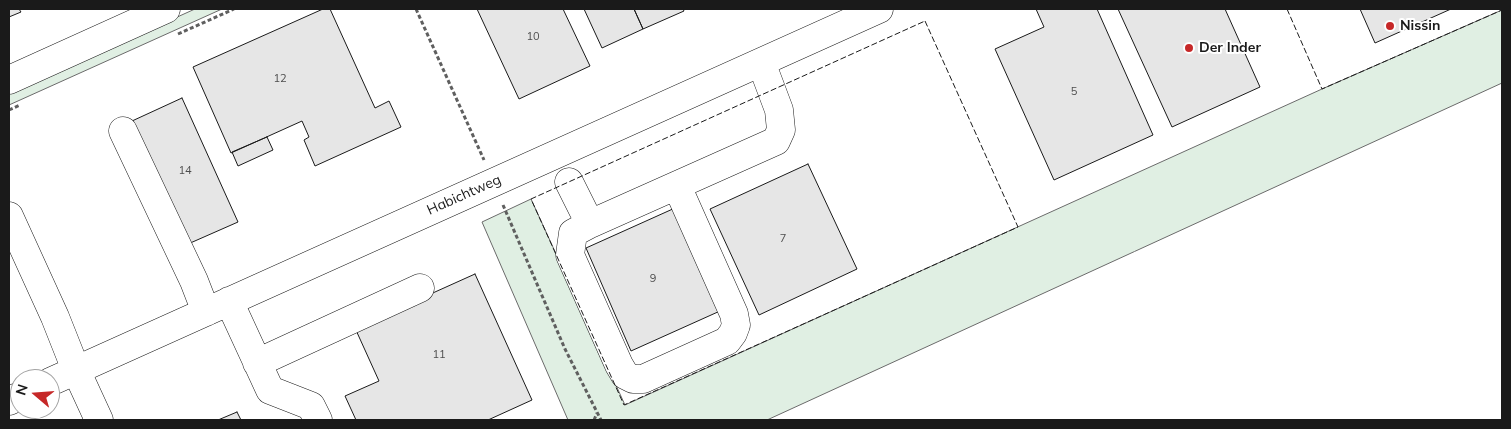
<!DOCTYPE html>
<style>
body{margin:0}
#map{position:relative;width:1511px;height:429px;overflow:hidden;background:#fff;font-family:Mulish,sans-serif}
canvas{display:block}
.frame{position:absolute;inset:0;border:10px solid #1a1a1a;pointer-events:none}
.north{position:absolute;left:10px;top:369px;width:50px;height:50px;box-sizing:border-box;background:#fff;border:1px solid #a3a3a3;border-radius:50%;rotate:288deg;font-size:14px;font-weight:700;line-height:20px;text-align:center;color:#1a1a1a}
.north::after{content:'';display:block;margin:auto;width:18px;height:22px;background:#c62828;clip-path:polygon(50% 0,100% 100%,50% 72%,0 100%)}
</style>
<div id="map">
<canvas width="1511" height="429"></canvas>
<div class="frame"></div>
<div class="north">N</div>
</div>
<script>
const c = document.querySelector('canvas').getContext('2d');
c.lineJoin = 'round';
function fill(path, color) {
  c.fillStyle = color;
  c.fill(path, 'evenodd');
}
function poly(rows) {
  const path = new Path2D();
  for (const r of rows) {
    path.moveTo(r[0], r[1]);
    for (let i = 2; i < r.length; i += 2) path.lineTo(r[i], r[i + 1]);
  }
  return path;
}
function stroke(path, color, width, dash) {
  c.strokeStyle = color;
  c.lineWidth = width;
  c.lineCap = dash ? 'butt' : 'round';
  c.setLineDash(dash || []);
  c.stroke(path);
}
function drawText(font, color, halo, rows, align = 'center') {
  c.font = font + ' Mulish,sans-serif';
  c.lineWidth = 4;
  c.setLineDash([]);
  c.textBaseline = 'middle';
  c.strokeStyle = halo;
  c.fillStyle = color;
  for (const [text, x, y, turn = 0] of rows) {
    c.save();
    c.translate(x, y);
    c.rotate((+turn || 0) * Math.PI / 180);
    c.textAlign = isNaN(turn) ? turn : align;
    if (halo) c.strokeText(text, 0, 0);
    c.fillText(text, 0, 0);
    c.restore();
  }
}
const green = poly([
 [195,9,222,9,9,105,9,93,195,9],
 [1502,10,1502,83,767,420,568,420,482,222,531,199,625,405,1322,89,1502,10]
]);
const building = poly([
 [9,9,19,9,21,12,9,17,9,9],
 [323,9,330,9,375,108,389,101,401,127,315,166,304,140,309,137,302,121,231,153,193,67,323,9],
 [477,9,563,9,590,66,519,99,477,9],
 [584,9,634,9,643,29,602,48,584,9],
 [634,9,683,9,684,11,643,29,634,9],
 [1036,9,1097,9,1153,135,1054,180,995,49,1044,27,1036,9],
 [1118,9,1225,9,1260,87,1172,127,1118,9],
 [1360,9,1451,9,1375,43,1360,9],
 [182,98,238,222,188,244,132,121,182,98],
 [267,137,273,150,238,166,232,152,267,137],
 [808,164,857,269,759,315,710,209,808,164],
 [675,208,720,311,631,351,586,248,675,208],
 [475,274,532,400,488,420,356,420,345,396,379,381,355,328,475,274],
 [237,412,241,420,218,420,237,412]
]);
const path = poly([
 [416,9,484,160],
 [178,34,234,9],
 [9,110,20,105],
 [503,205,565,349,601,420],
 [594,420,597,413]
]);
const minor = poly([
 [9,80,166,9],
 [123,131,194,281,206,312],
 [569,182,590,224],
 [677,186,734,314,736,325,733,333,727,341,643,379,633,379,625,375,619,365,570,255,573,233,590,224,776,141,781,130,779,110,761,62],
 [9,216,55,317,76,370,99,420],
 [229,301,270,390,311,406,318,420],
 [257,363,420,288],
 [50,382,879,9],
 [9,401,20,396]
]);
const fence = poly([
 [1287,9,1322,89,1502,10],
 [925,21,1018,227,624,405,531,199,925,21]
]);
const markers = [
 [1390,26,5,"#c62828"],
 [1189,48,5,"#c62828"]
];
const numberNames = [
 ["10",533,37],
 ["12",280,79],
 ["5",1074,92],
 ["14",185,171],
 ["7",783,239],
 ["9",653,279],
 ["11",439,355]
];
const poiNames = [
 ["Nissin",1400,26],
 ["Der Inder",1199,48]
];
const streetNames = [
 ["Habichtweg",464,195,-24]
];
fill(green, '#e0efe3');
stroke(green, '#6a6a6a', 1);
fill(building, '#e6e6e6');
stroke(building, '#1a1a1a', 1);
stroke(minor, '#1a1a1a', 29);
stroke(path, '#5f5f5f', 3, [4, 2.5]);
stroke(minor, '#fff', 28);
stroke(fence, '#1a1a1a', 1, [6, 2.5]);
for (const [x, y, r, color] of markers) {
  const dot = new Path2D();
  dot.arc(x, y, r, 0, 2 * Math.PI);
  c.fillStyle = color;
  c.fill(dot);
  stroke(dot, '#fff', 2);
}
drawText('11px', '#4d4d4d', null, numberNames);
drawText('bold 14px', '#1a1a1a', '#fff', poiNames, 'left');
drawText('14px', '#1a1a1a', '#fff', streetNames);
</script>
